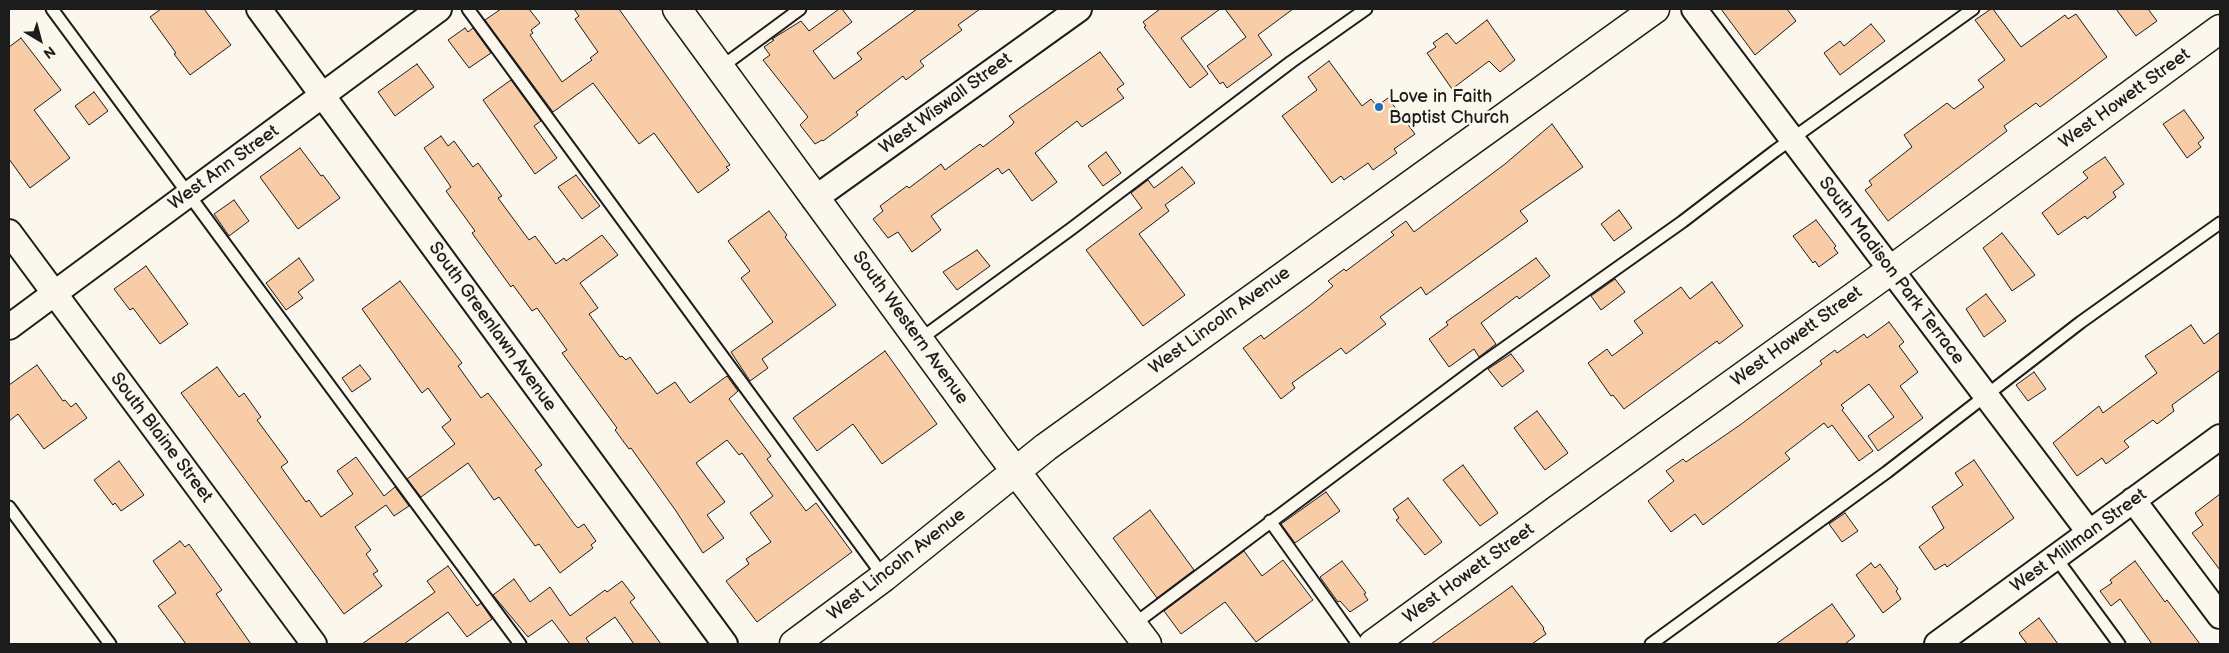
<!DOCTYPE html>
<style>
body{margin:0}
#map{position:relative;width:2229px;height:653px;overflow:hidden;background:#fbf7ec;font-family:"Balsamiq Sans",sans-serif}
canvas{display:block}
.frame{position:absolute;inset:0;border:10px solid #1c1c1c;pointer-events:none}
.north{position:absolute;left:15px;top:15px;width:50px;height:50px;-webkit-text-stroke:4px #fbf7ec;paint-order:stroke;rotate:143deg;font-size:14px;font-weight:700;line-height:20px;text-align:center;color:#1c1c1c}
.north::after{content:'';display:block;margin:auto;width:18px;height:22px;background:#1c1c1c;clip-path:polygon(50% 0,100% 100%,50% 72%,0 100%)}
</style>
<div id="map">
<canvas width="2229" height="653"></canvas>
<div class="frame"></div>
<div class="north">N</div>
</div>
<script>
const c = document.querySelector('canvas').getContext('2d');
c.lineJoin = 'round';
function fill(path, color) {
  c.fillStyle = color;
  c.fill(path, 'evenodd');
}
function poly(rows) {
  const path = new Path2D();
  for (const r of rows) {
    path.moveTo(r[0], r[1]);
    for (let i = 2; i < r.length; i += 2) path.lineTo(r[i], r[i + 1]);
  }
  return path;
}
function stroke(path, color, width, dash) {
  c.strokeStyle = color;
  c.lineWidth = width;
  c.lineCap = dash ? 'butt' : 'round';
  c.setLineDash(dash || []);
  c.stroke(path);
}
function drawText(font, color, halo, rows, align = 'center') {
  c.font = font + ' "Balsamiq Sans",sans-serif';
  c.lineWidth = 5;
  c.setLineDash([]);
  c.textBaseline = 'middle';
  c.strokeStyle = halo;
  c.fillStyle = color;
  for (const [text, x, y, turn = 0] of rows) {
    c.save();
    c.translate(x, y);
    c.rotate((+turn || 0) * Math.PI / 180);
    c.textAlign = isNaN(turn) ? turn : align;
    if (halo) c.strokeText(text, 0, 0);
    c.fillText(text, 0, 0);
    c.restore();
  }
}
const building = poly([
 [161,9,204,9,231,45,190,75,174,54,176,53,150,17,161,9],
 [501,9,529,9,540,23,531,30,533,33,530,35,562,82,592,60,590,58,598,52,575,19,579,16,574,9,619,9,730,165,726,167,729,170,698,193,654,133,639,144,593,83,553,112,485,20,501,9],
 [839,9,842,9,852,22,813,51,834,79,862,59,857,53,917,9,980,9,958,25,962,30,920,61,924,66,906,80,903,76,856,112,858,115,823,141,822,140,815,144,800,125,808,117,763,60,770,55,764,47,774,40,772,39,801,21,809,31,839,9],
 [1160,9,1220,9,1181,38,1208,74,1190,88,1144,27,1146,26,1143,22,1160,9],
 [1225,9,1293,9,1258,35,1272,55,1227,88,1223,82,1220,84,1207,66,1246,37,1225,9],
 [1721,9,1787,9,1796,21,1755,55,1721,9],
 [1991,9,1993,9,2021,47,2065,15,2068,19,2076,14,2107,57,2040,107,2036,103,2004,126,2007,131,1888,221,1865,190,1872,185,1869,181,1912,147,1904,135,1947,103,1954,109,1984,87,1978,80,2005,60,1975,20,1991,9],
 [2116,9,2148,9,2157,21,2136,36,2116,9],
 [1487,20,1515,60,1500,72,1489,61,1452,89,1427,53,1436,47,1433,43,1447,33,1456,44,1487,20],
 [1871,24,1885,41,1840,75,1824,53,1840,41,1844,46,1871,24],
 [465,28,468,32,473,28,491,53,469,68,448,40,465,28],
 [21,38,61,90,34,110,70,158,30,188,9,159,9,47,21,38],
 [1100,52,1124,84,1117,89,1124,98,1082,127,1077,121,1035,153,1057,182,1032,201,1009,169,1002,174,998,168,931,216,941,230,912,252,898,232,888,238,873,219,883,211,880,206,907,186,909,188,941,164,945,170,980,144,983,147,1012,125,1014,122,1009,116,1100,52],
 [1329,61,1362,106,1371,99,1377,106,1388,98,1415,134,1394,149,1397,153,1373,170,1368,163,1344,180,1341,176,1332,183,1282,116,1317,90,1308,77,1329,61],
 [417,64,434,87,395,116,378,92,417,64],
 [511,80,541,121,534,126,557,158,535,174,483,100,511,80],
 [94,92,108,111,89,125,75,106,94,92],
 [2184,110,2204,138,2198,143,2201,147,2187,158,2163,124,2184,110],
 [1552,124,1583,167,1520,211,1528,221,1426,295,1421,287,1414,292,1380,317,1386,324,1346,354,1341,348,1292,383,1295,388,1281,399,1243,348,1261,335,1264,339,1310,305,1333,286,1328,281,1344,269,1346,271,1394,235,1391,232,1406,221,1414,232,1505,164,1552,124],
 [441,136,448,146,454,141,473,167,478,163,502,196,498,198,529,240,535,236,556,264,564,258,566,261,602,235,618,255,580,283,598,308,589,314,620,357,622,356,626,360,630,357,657,394,675,382,690,403,727,376,738,391,729,399,771,456,767,459,806,511,816,503,852,552,757,622,726,581,749,564,746,559,771,542,750,513,773,496,742,453,739,455,727,440,696,463,725,502,707,515,724,538,703,553,676,511,631,448,629,449,615,430,617,428,562,353,567,350,537,308,532,311,513,285,511,287,472,233,475,231,446,191,451,187,424,148,441,136],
 [300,148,321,176,323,175,340,198,298,229,260,177,300,148],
 [1106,152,1121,173,1103,186,1088,166,1106,152],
 [2105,157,2124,184,2113,192,2116,197,2087,219,2085,216,2058,235,2042,213,2088,178,2083,172,2105,157],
 [1182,167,1195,183,1165,205,1169,211,1139,234,1185,295,1143,326,1086,250,1142,208,1131,193,1148,180,1154,188,1182,167],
 [576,175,600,206,582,219,558,187,576,175],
 [234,200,249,221,229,236,214,214,234,200],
 [1619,210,1632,228,1614,241,1601,224,1619,210],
 [769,211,787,235,785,237,836,305,762,359,768,368,750,381,731,352,773,322,741,278,750,271,728,241,769,211],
 [1816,220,1836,246,1834,248,1838,253,1819,267,1815,261,1813,263,1793,236,1816,220],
 [2002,233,2035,275,2012,291,1983,248,2002,233],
 [977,250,990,266,957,290,943,272,977,250],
 [299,258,314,280,298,292,303,298,286,310,266,283,299,258],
 [1536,258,1550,276,1519,299,1517,296,1481,323,1496,344,1479,357,1474,349,1449,367,1429,339,1448,325,1446,322,1536,258],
 [146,266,188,324,160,344,133,308,130,310,114,289,146,266],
 [1615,279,1625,292,1601,310,1591,296,1615,279],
 [400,281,462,363,458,366,481,398,488,393,542,465,535,470,575,525,578,528,584,524,596,541,591,545,593,548,560,573,539,544,535,546,499,497,494,500,468,463,421,497,407,479,455,444,442,427,451,420,428,388,422,393,362,309,400,281],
 [1712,282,1743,326,1719,344,1717,341,1624,409,1613,395,1611,396,1588,363,1607,349,1612,356,1643,333,1634,321,1681,287,1690,299,1712,282],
 [1986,294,2006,321,1984,337,1966,309,1986,294],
 [1889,322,1904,342,1899,346,1918,372,1900,386,1923,418,1878,451,1868,436,1894,417,1869,384,1841,405,1844,408,1842,410,1873,451,1859,461,1832,425,1828,428,1824,423,1785,453,1790,459,1703,525,1695,514,1671,532,1648,501,1674,481,1666,471,1683,459,1686,462,1740,425,1822,364,1820,361,1835,350,1837,353,1864,334,1867,338,1889,322],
 [2191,325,2204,344,2220,332,2220,370,2172,405,2174,411,2157,424,2153,420,2124,441,2129,447,2106,464,2102,458,2077,476,2053,443,2099,406,2103,413,2157,373,2145,356,2191,325],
 [885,351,937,424,882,464,853,424,817,451,793,418,885,351],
 [1511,354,1524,371,1502,387,1488,369,1511,354],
 [37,365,63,401,65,400,71,407,76,403,87,418,44,449,18,414,9,421,9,385,37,365],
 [360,365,371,379,352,392,342,378,360,365],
 [217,367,239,397,244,393,261,417,257,420,288,462,281,467,306,502,309,500,321,517,353,494,337,471,356,457,384,496,395,487,409,506,394,516,386,505,355,527,371,550,366,554,378,571,373,574,382,586,344,614,181,393,217,367],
 [2034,372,2046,389,2028,401,2016,385,2034,372],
 [1537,411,1568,453,1545,470,1514,428,1537,411],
 [1974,460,2014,518,1947,567,1945,564,1935,570,1919,547,1944,528,1932,507,1963,485,1955,473,1974,460],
 [119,461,144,495,121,511,115,503,113,505,94,480,119,461],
 [1463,465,1498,513,1480,526,1443,480,1463,465],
 [1326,492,1340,511,1295,543,1281,524,1326,492],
 [2220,494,2220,570,2192,533,2203,525,2195,513,2220,494],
 [1408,498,1442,542,1425,555,1396,520,1399,518,1393,509,1408,498],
 [1150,510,1194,570,1157,598,1113,538,1150,510],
 [1845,513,1858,531,1842,542,1829,524,1845,513],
 [180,541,185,547,189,544,222,590,216,594,251,644,186,644,158,606,176,593,153,561,180,541],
 [1244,551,1262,576,1283,560,1313,600,1256,642,1225,602,1181,634,1164,611,1244,551],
 [1342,561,1366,593,1364,594,1368,600,1350,612,1340,601,1338,602,1320,577,1342,561],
 [2135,561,2165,602,2167,600,2200,644,2152,644,2120,599,2111,606,2100,591,2112,583,2110,580,2135,561],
 [1871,563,1875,568,1880,564,1898,589,1896,591,1901,599,1883,613,1856,575,1871,563],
 [448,566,477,606,481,603,492,619,467,637,448,612,404,644,362,644,435,592,427,581,448,566],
 [514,579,530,602,550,587,570,616,605,590,607,592,622,581,635,598,630,602,661,644,634,644,615,617,586,638,590,644,570,644,552,620,528,637,493,595,514,579],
 [1512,586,1544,628,1543,629,1546,634,1532,644,1431,644,1512,586],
 [1832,604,1855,636,1845,644,1776,644,1832,604],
 [2039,618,2058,644,2027,644,2019,633,2039,618]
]);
const service = poly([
 [52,9,520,644],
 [468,9,884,577],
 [720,68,800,9],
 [919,340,1071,229,1291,62,1366,9],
 [9,507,110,644],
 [1270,521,1358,644],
 [2056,558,2119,644],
 [1133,625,1479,366,1682,222,1775,151,1973,9],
 [1651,644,1887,472,2081,322,2220,223]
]);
const minor = poly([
 [259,9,725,644],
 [1694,9,2089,532],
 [814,199,1079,9],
 [9,232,314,644],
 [9,327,439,9],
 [2133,500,2220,616],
 [1937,644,2220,437]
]);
const secondary = poly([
 [677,9,995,444,1147,644],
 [794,644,884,577,1046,447,1655,9],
 [1373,644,1558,509,1873,283,2220,29]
]);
const markers = [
 [1379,107,5,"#1f6fb2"]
];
const poiNames = [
 ["Love in Faith",1389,97],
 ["Baptist Church",1389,118]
];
const streetNames = [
 ["West Howett Street",2125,99,-36],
 ["West Wiswall Street",946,104,-36],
 ["West Ann Street",224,168,-36],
 ["South Madison Park Terrace",1891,271,53],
 ["West Lincoln Avenue",1220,321,-36],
 ["South Greenlawn Avenue",492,327,54],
 ["South Western Avenue",910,328,54],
 ["West Howett Street",1797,337,-36],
 ["South Blaine Street",161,438,53],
 ["West Millman Street",2079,541,-36],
 ["West Lincoln Avenue",897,565,-38],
 ["West Howett Street",1469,574,-36]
];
fill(building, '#f7cca6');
stroke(building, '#1c1c1c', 1);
stroke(service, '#1c1c1c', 15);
stroke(minor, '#1c1c1c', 28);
stroke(secondary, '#1c1c1c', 31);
stroke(service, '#fbf7ec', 11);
stroke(minor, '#fbf7ec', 24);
stroke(secondary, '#fbf7ec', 28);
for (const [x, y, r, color] of markers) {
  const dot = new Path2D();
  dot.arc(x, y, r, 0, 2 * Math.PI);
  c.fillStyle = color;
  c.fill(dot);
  stroke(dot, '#fbf7ec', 2);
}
drawText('18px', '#1c1c1c', '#fbf7ec', poiNames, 'left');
drawText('18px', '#1c1c1c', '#fbf7ec', streetNames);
</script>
